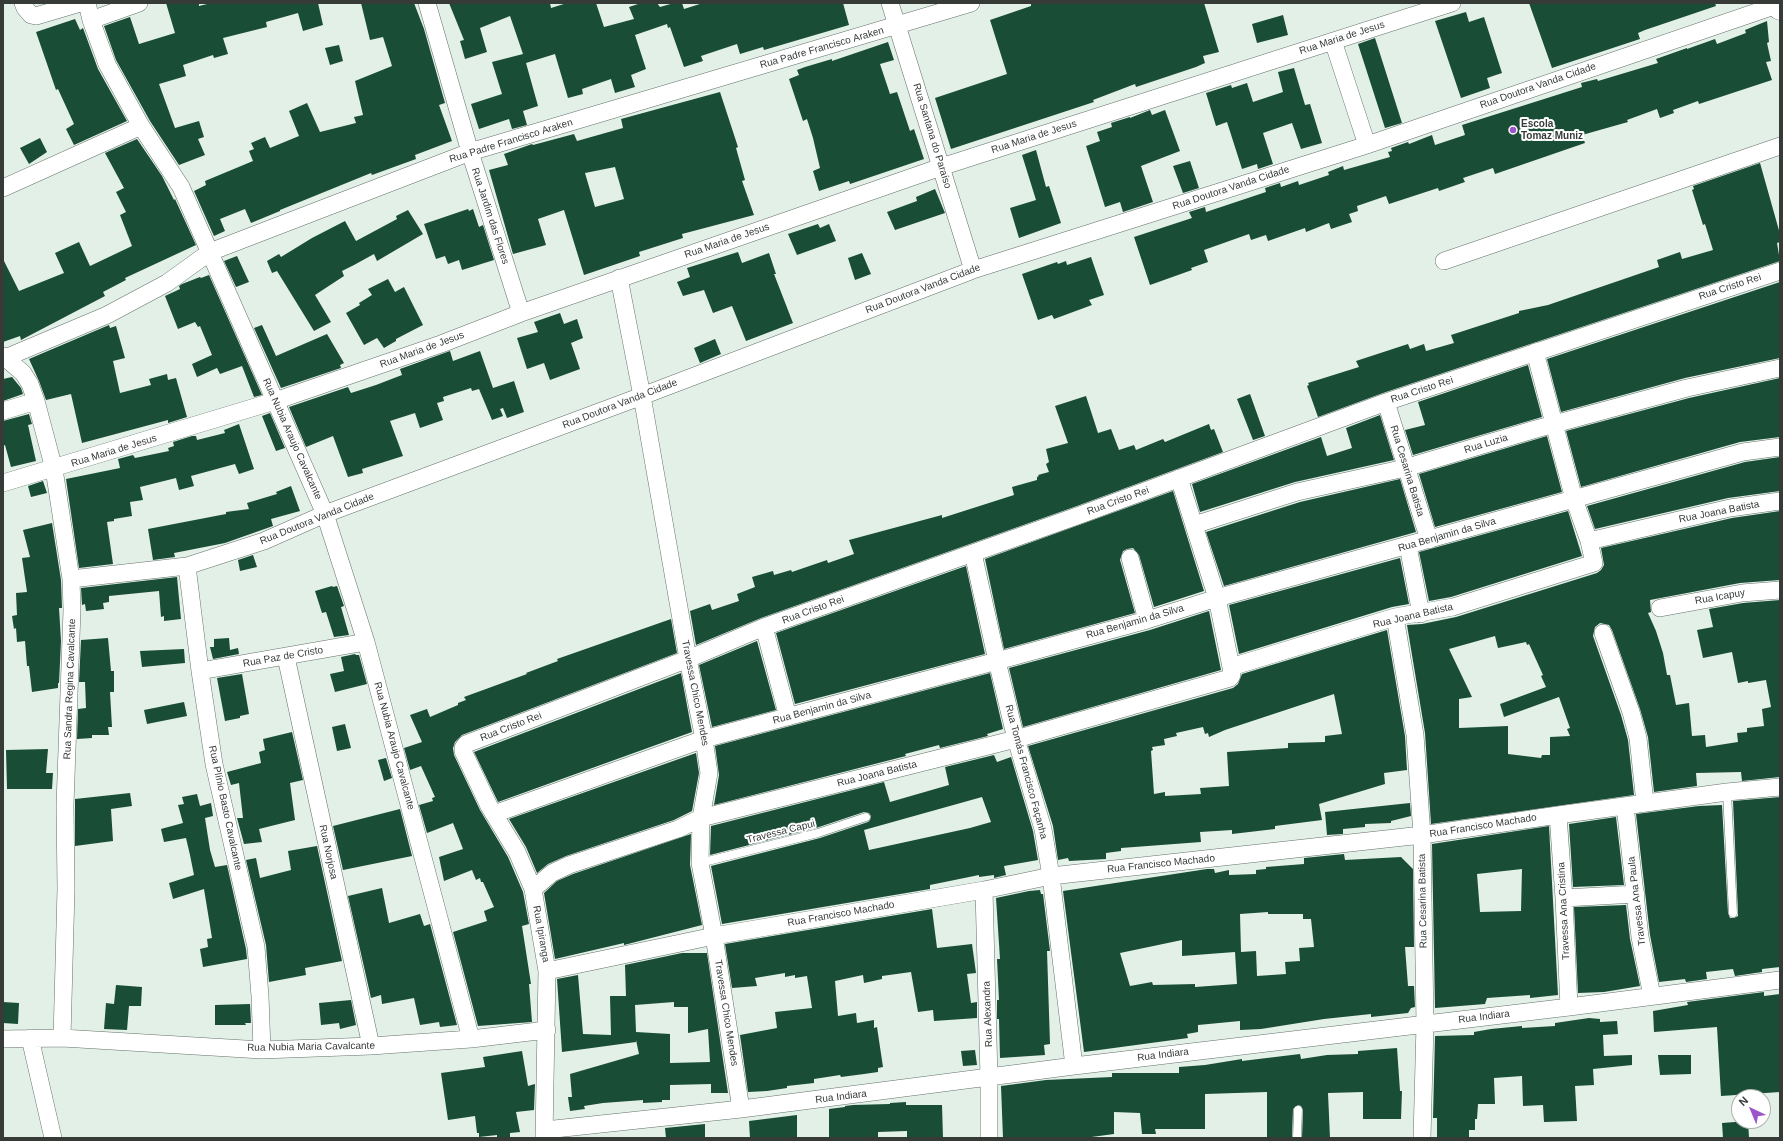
<!DOCTYPE html>
<meta charset="utf-8">
<style>
body{margin:0}
#map{position:relative;width:1783px;height:1141px;overflow:hidden;background:#e2f0e8;font-family:Arial,sans-serif}
canvas{display:block}
.frame{position:absolute;inset:0;border:4px solid #363b38;pointer-events:none}
.north{position:absolute;left:1731px;top:1089px;width:40px;height:40px;box-sizing:border-box;background:#fff;border:1px solid #afb1af;border-radius:50%;rotate:316deg;font-size:11px;font-weight:700;line-height:16px;text-align:center;color:#363b38}
.north::after{content:'';display:block;margin:auto;width:14px;height:18px;background:#9d56ca;clip-path:polygon(50% 0,100% 100%,50% 72%,0 100%)}
</style>
<div id="map">
<canvas width="1783" height="1141"></canvas>
<div class="frame"></div>
<div class="north">N</div>
</div>
<script>
const c = document.querySelector('canvas').getContext('2d');
c.lineJoin = 'round';
function fill(path, color) {
  c.fillStyle = color;
  c.fill(path, 'evenodd');
}
function poly(rows) {
  const path = new Path2D();
  for (const r of rows) {
    path.moveTo(r[0], r[1]);
    for (let i = 2; i < r.length; i += 2) path.lineTo(r[i], r[i + 1]);
  }
  return path;
}
function stroke(path, color, width, dash) {
  c.strokeStyle = color;
  c.lineWidth = width;
  c.lineCap = dash ? 'butt' : 'round';
  c.setLineDash(dash || []);
  c.stroke(path);
}
function drawText(font, color, halo, rows, align = 'center') {
  c.font = font + ' Arial,sans-serif';
  c.lineWidth = 4;
  c.setLineDash([]);
  c.textBaseline = 'middle';
  c.strokeStyle = halo;
  c.fillStyle = color;
  for (const [text, x, y, turn = 0] of rows) {
    c.save();
    c.translate(x, y);
    c.rotate((+turn || 0) * Math.PI / 180);
    c.textAlign = isNaN(turn) ? turn : align;
    if (halo) c.strokeText(text, 0, 0);
    c.fillText(text, 0, 0);
    c.restore();
  }
}
const building = poly([
 [166,3,199,3,199,6,211,3,318,3,323,25,303,31,298,13,266,22,267,27,223,38,228,54,214,58,213,55,183,65,186,76,159,84,175,128,199,121,204,137,198,139,205,155,179,165,150,121,116,60,104,26,130,17,139,44,175,33],
 [361,3,414,3,424,29,445,103,439,105,452,141,415,155,416,159,372,175,371,173,280,210,280,211,251,223,245,209,220,219,225,231,214,236,194,191,206,185,205,181,253,161,249,151,254,149,251,143,265,137,270,148,299,136,289,111,307,103,320,132,356,123,354,117,363,115,355,81,392,66,383,37,370,40],
 [449,3,550,3,551,8,567,3,596,3,604,27,634,19,629,7,641,3,657,3,660,7,674,3,682,3,684,9,703,3,843,3,849,25,764,50,763,47,740,54,737,44,701,56,703,61,684,67,670,27,668,28,667,24,635,35,646,69,631,75,635,87,615,93,611,79,582,89,583,94,568,98,555,54,526,63,538,106,523,111,527,125,512,129,509,119,479,129,471,104,502,94,492,62,523,54,510,16,480,28,487,52,465,59,460,41,464,40],
 [1031,3,1204,3,1219,52,1203,56,1205,63,1196,67,1136,87,1135,84,1093,100,1094,102,951,149,935,98,1007,74,990,20,1031,6],
 [1529,3,1715,3,1716,6,1645,30,1638,33,1640,39,1552,68],
 [1466,12,1469,22,1484,17,1502,73,1487,78,1490,88,1461,98,1435,21],
 [1283,15,1288,35,1257,43,1252,24],
 [75,19,80,30,83,28,98,69,127,121,74,145,66,129,74,124,58,89,56,90,36,32],
 [1767,21,1769,42,1767,43,1771,61,1766,62,1772,80,1699,104,1698,101,1673,110,1674,113,1660,118,1657,109,1627,120,1628,122,1582,135,1585,143,1495,174,1493,168,1463,178,1465,182,1439,191,1438,188,1389,204,1386,196,1357,206,1358,211,1349,214,1352,222,1331,229,1329,223,1306,232,1305,228,1268,241,1266,235,1251,240,1249,234,1204,250,1208,262,1191,268,1192,270,1150,285,1134,237,1192,218,1189,212,1205,207,1206,212,1266,192,1265,188,1280,183,1281,187,1298,181,1299,185,1329,175,1328,172,1343,166,1344,170,1390,157,1388,152,1392,151,1391,148,1408,142,1409,144,1432,135,1435,145,1465,135,1462,125,1582,87,1581,83,1597,79,1598,81,1658,63,1656,59,1687,48,1687,49,1715,39,1717,44,1746,33,1745,30],
 [1375,38,1402,123,1385,128,1358,44],
 [888,42,894,60,880,64,890,94,897,92,910,131,914,129,924,159,850,184,849,181,819,191,813,171,820,168,813,138,807,119,803,121,789,79,799,75,797,70,805,67,832,59,832,61],
 [339,45,343,61,330,65,325,48],
 [1294,68,1305,105,1310,104,1322,143,1301,149,1292,123,1263,133,1273,164,1258,169,1257,164,1242,169,1227,122,1216,126,1206,93,1231,85,1232,88,1247,83,1253,102,1283,92,1278,72],
 [720,92,738,147,736,148,745,180,742,181,754,215,682,234,683,238,639,252,640,256,584,275,564,210,538,219,546,245,513,254,489,170,508,165,504,154,532,144,533,145,574,134,577,141,623,128,621,119],
 [615,167,624,199,595,207,585,173],
 [1150,110,1152,115,1165,110,1180,151,1141,166,1153,202,1123,212,1120,202,1105,207,1086,146,1100,141,1097,132,1112,127,1111,123,1130,117,1130,118],
 [40,138,47,152,29,164,20,148],
 [137,139,162,176,174,200,175,199,196,245,125,278,126,280,103,292,105,296,21,340,20,336,3,342,3,259,19,291,64,273,55,253,79,242,90,266,132,246,120,215,126,212,116,192,124,188,105,153],
 [1036,150,1046,187,1049,186,1061,223,1019,238,1010,208,1036,200,1022,155],
 [1190,161,1199,188,1183,193,1173,166],
 [1760,163,1780,234,1780,242,1777,243,1780,261,1383,393,1318,417,1307,386,1309,385,1308,383,1359,367,1356,361,1408,344,1410,349,1424,344,1426,351,1454,343,1451,335,1519,313,1519,311,1548,305,1659,267,1657,260,1680,252,1682,259,1713,250,1705,224,1703,225,1692,190,1694,189,1693,186],
 [935,189,945,213,895,230,887,212,917,201,916,197],
 [468,209,469,211,473,209,479,227,483,225,494,260,462,270,459,260,448,264,445,256,436,259,424,224],
 [408,210,423,234,377,261,374,254,354,265,342,271,344,276,315,295,331,322,314,331,277,271,272,273,267,261,279,254,281,257,312,238,345,221,356,241,397,219,396,216],
 [818,224,820,228,829,224,836,241,797,255,788,234],
 [738,252,742,263,769,253,776,274,774,274,793,323,746,341,732,306,713,313,704,290,683,296,677,282,690,277,687,268],
 [862,253,871,274,855,280,848,258],
 [237,256,249,282,236,287,224,261],
 [1091,257,1104,295,1089,300,1092,305,1054,319,1052,315,1038,320,1022,274,1057,262,1058,264,1066,261,1067,265],
 [209,275,262,395,254,397,242,366,220,374,217,368,197,377,192,364,212,355,200,326,198,327,195,322,178,329,165,296,180,289,179,286,182,284,200,277,201,278],
 [388,279,395,292,404,287,423,325,396,339,396,341,384,348,377,338,364,345,346,313,360,305,359,303,372,295,368,289],
 [1780,282,1780,358,1685,378,1561,412,1547,359],
 [560,313,564,324,577,319,583,338,571,343,580,369,550,380,544,363,527,369,517,338,538,332,534,322],
 [109,325,110,328,116,326,125,358,113,361,120,393,151,385,149,379,167,374,168,380,176,378,187,417,168,423,168,420,82,443,71,394,46,400,39,381,29,359],
 [262,325,276,356,327,334,344,363,340,365,341,368,281,388,254,328],
 [715,339,721,354,700,363,694,348],
 [450,351,453,361,480,351,493,388,514,381,524,412,507,418,503,408,500,409,503,416,492,420,479,389,472,391,471,388,443,397,444,401,437,403,443,420,420,428,415,413,390,421,403,456,362,469,363,473,348,477,333,436,306,447,289,407,348,387,351,393,376,385,402,375,400,369],
 [1528,365,1542,417,1413,455,1405,430,1425,425,1418,402],
 [12,377,21,388,23,394,3,401,3,379],
 [1780,378,1780,437,1740,442,1581,487,1566,431,1689,398],
 [1250,394,1265,436,1253,440,1237,399],
 [1086,396,1098,433,1111,429,1119,450,1134,445,1136,450,1163,439,1165,442,1209,424,1211,430,1214,429,1223,452,1077,506,761,618,696,645,690,611,710,604,712,610,739,601,737,594,755,587,752,577,773,571,774,575,791,570,792,572,827,560,828,563,854,554,849,540,942,515,942,518,1014,495,1012,487,1037,480,1037,477,1039,476,1038,475,1049,472,1046,464,1049,462,1046,449,1068,443,1055,406],
 [270,413,285,448,276,451,262,416],
 [29,414,32,424,28,425,36,461,11,467,5,445,3,446,3,421],
 [1380,415,1394,460,1295,482,1200,512,1192,484,1321,437,1327,456,1352,448,1346,428],
 [239,424,254,469,239,474,235,464,191,476,194,486,179,490,176,478,140,487,143,500,130,502,132,516,114,519,114,521,107,522,113,564,79,568,66,479,120,468,118,459,133,455,135,458,169,451,168,448,174,446,173,442,192,436,196,436,197,440,225,433,224,430],
 [1547,436,1562,492,1435,527,1419,474],
 [1780,457,1780,491,1728,498,1595,529,1587,506,1745,462],
 [1400,479,1416,532,1224,586,1206,532,1300,502],
 [43,481,47,493,31,497,28,486],
 [291,486,300,511,271,519,273,526,225,543,174,553,175,557,153,560,148,529,226,514,226,512,249,509,247,503,277,494,276,492],
 [1173,491,1204,591,1154,607,1139,555,1133,548,1127,549,1123,551,1120,560,1135,613,1004,649,985,559],
 [1568,511,1582,556,1451,597,1429,601,1419,552],
 [1780,511,1780,580,1740,583,1650,600,1651,612,1648,613,1656,631,1663,653,1667,675,1670,675,1676,705,1689,703,1692,736,1705,735,1706,747,1738,742,1737,733,1747,732,1747,728,1764,726,1762,709,1771,707,1766,680,1748,683,1748,681,1738,683,1732,652,1703,658,1697,630,1713,627,1709,609,1743,603,1780,600,1780,777,1742,781,1741,772,1696,773,1697,786,1654,792,1648,737,1640,709,1612,630,1609,625,1600,623,1595,627,1593,636,1621,715,1628,740,1634,795,1431,824,1425,733,1407,625,1422,624,1456,617,1597,573,1601,570,1604,565,1601,548,1732,518],
 [1495,636,1498,648,1526,642,1527,645,1529,644,1543,675,1541,676,1546,687,1500,704,1504,717,1559,697,1570,728,1567,729,1570,736,1550,737,1550,755,1542,755,1541,758,1508,754,1508,726,1459,728,1459,699,1472,697,1449,649],
 [52,523,61,580,62,608,59,608,61,641,59,683,58,683,58,688,32,692,29,666,27,666,25,641,17,642,16,628,14,629,12,616,17,615,16,593,27,592,22,558,30,557,23,530],
 [253,555,257,567,240,571,238,560],
 [1400,558,1409,604,1392,607,1239,654,1229,605],
 [966,566,985,654,795,704,776,633],
 [177,577,181,619,164,621,164,616,161,617,159,591,109,596,109,602,103,603,104,609,86,611,85,604,82,605,81,588],
 [332,586,333,587,337,586,344,606,341,607,349,635,334,637,326,612,322,613,315,591],
 [1209,611,1221,670,1023,727,1009,668,1150,630],
 [671,619,677,653,462,735,455,742,453,748,454,755,480,810,508,857,523,892,529,924,522,926,531,984,529,984,532,1022,478,1026,453,932,487,921,484,911,494,907,483,882,481,882,480,878,476,880,472,870,444,881,439,857,463,849,453,823,427,833,419,805,433,801,432,798,435,797,421,766,410,770,404,748,422,742,410,715,427,709,430,717,458,705,458,703,466,700,464,697,527,674,526,673,558,661,557,659],
 [1387,630,1405,736,1407,770,1384,773,1385,784,1319,804,1322,820,1275,826,1275,829,1232,834,1232,830,1200,832,1201,842,1121,848,1121,851,1106,853,1106,859,1069,861,1068,858,1058,860,1053,826,1028,746,1233,688,1238,684,1242,674],
 [1334,694,1342,734,1325,736,1325,742,1288,743,1288,748,1227,752,1229,786,1200,788,1201,794,1165,796,1165,792,1154,794,1151,751,1153,750,1152,747,1165,745,1164,739,1177,736,1176,733,1203,727,1205,734,1208,733,1209,737,1225,730],
 [108,638,111,671,114,671,114,692,110,692,112,727,108,727,109,735,92,735,92,738,77,739,78,709,86,708,85,682,79,682,81,640],
 [229,638,230,650,238,648,239,654,213,659,210,647,214,647,214,639],
 [757,641,776,710,712,727,699,665],
 [184,649,185,663,142,667,140,651],
 [355,654,356,655,359,655,367,684,335,692,330,674,344,671,341,657],
 [681,673,692,732,498,802,474,752],
 [990,673,1003,729,987,734,988,736,940,748,939,745,905,754,906,756,714,805,719,775,715,746],
 [242,674,249,714,240,716,240,718,225,721,217,678],
 [184,702,187,716,147,724,144,710],
 [345,724,351,748,337,751,332,727],
 [292,732,303,780,290,783,295,820,259,829,262,842,244,844,237,818,243,818,239,783,231,785,227,772,261,763,259,752,265,750,263,739],
 [48,749,46,773,53,773,52,789,7,789,6,750],
 [696,753,699,773,692,811,674,820,566,856,548,864,537,873,526,847,509,819],
 [994,755,997,762,1011,757,1033,831,1038,860,1004,866,1006,875,994,878,994,875,979,877,979,875,930,885,930,889,722,924,711,866,820,838,868,822,870,820,871,816,869,813,864,812,816,828,710,855,711,826,884,782,890,802,949,785,945,767],
 [982,797,991,822,970,828,869,850,864,830],
 [386,758,392,778,384,781,378,760],
 [130,793,132,806,111,809,113,841,75,846,75,799],
 [197,794,200,806,211,803,213,816,205,818,210,850,215,867,227,865,246,949,247,959,203,967,200,949,208,947,207,939,212,938,204,889,173,899,169,883,194,875,190,855,186,838,164,842,161,829,183,823,178,805,184,804,182,797],
 [1780,797,1780,967,1762,969,1762,972,1735,976,1733,969,1706,972,1707,979,1686,982,1685,979,1659,982,1650,935,1636,814,1699,806,1722,805,1728,913,1730,918,1734,918,1738,916,1738,913,1733,801],
 [1410,803,1411,816,1391,821,1391,823,1365,824,1365,827,1343,829,1343,834,1327,835,1325,812],
 [400,809,412,856,343,870,333,826],
 [1616,817,1624,885,1573,887,1569,824],
 [1549,826,1558,995,1530,998,1530,995,1487,998,1485,1004,1435,1008,1432,844],
 [1522,869,1521,911,1480,912,1477,874],
 [691,834,690,865,702,925,624,945,624,943,555,959,544,893,557,881,573,874],
 [317,846,342,961,305,968,306,975,269,982,266,945,246,860,256,858,260,878,291,870,288,851],
 [1344,854,1345,860,1401,857,1413,869,1414,947,1405,947,1408,986,1414,986,1415,1007,1411,1008,1408,1013,1371,1017,1371,1014,1324,1019,1261,1029,1240,1030,1240,1021,1198,1025,1198,1032,1187,1034,1188,1038,1084,1052,1063,891,1207,869,1214,869,1215,873,1229,870,1229,875,1256,874,1256,870,1266,869,1266,867,1304,864,1304,858],
 [1268,912,1268,914,1303,914,1303,919,1311,919,1314,947,1299,948,1300,961,1285,962,1286,974,1257,976,1256,951,1241,952,1240,914],
 [1182,940,1182,956,1235,952,1237,984,1195,987,1195,984,1153,985,1152,982,1130,986,1120,953],
 [382,888,389,923,420,914,424,926,430,924,457,1025,440,1027,439,1022,420,1025,414,998,382,1004,381,995,371,998,348,896],
 [1040,890,1041,894,1043,894,1050,951,1047,951,1050,1044,1044,1045,1045,1055,1000,1058,999,1019,997,1019,997,1000,999,1000,997,959,1000,959,996,898,1029,891],
 [1626,905,1630,939,1640,986,1604,992,1578,993,1574,907],
 [932,909,937,948,972,944,976,973,967,974,971,1003,977,1002,977,1018,934,1021,933,1010,918,1012,911,972,882,976,882,979,864,983,863,975,835,981,838,1016,856,1013,857,1023,874,1020,874,1028,877,1027,883,1067,878,1068,878,1072,864,1074,841,1077,840,1075,814,1079,814,1083,787,1086,787,1088,767,1091,748,1092,740,1035,777,1028,775,1012,812,1008,807,976,795,978,795,975,785,977,785,973,755,978,757,986,732,988,725,944],
 [682,953,707,953,728,1093,711,1093,711,1084,670,1085,670,1100,662,1100,662,1102,643,1103,643,1100,603,1103,584,1106,585,1109,570,1111,568,1097,572,1097,570,1074,639,1054,636,1040,636,1042,562,1052,557,979,578,975,583,1034,611,1035,610,996,626,996,625,965],
 [674,1002,674,1007,688,1007,688,1033,708,1029,710,1062,670,1063,670,1034,636,1032,635,1005],
 [116,985,142,987,141,1006,129,1006,127,1030,104,1029,106,1003,114,1004],
 [1764,992,1764,996,1780,994,1780,1092,1721,1096,1717,1027,1654,1032,1653,1011,1688,1005,1687,1002],
 [351,1000,356,1025,340,1029,339,1023,321,1025,319,1003],
 [3,1002,19,1003,18,1024,3,1023],
 [250,1004,251,1023,245,1023,246,1025,215,1025,215,1005],
 [1589,1018,1600,1019,1600,1022,1617,1021,1618,1034,1603,1035,1604,1056,1632,1055,1632,1065,1593,1069,1594,1085,1575,1086,1577,1121,1544,1122,1543,1105,1523,1106,1522,1076,1494,1078,1495,1104,1478,1104,1477,1119,1475,1119,1475,1130,1469,1130,1469,1138,1437,1138,1437,1118,1433,1118,1435,1036,1474,1035,1474,1032,1491,1029,1522,1026,1522,1028,1555,1026,1555,1023],
 [1397,1048,1400,1091,1402,1091,1401,1119,1363,1119,1363,1092,1328,1093,1330,1138,1302,1138,1303,1110,1301,1106,1298,1105,1293,1109,1292,1138,1267,1138,1267,1092,1205,1094,1205,1129,1155,1129,1156,1134,1142,1134,1140,1113,1114,1112,1114,1134,1084,1138,1003,1138,1001,1086,1046,1080,1112,1077,1112,1073,1179,1073,1179,1067,1205,1065,1242,1059,1242,1061,1300,1054,1301,1059,1327,1055,1358,1054,1358,1051],
 [975,1050,977,1065,963,1066,961,1051],
 [522,1051,528,1086,535,1084,534,1110,516,1112,520,1132,510,1133,510,1138,497,1138,497,1135,479,1137,479,1133,477,1133,475,1116,448,1120,441,1073,485,1067,483,1057],
 [1658,1055,1691,1055,1691,1074,1660,1075],
 [906,1102,906,1105,942,1105,943,1138,907,1138,907,1131,878,1132,878,1138,829,1138,829,1109,845,1107,845,1106,853,1105,890,1104,890,1103],
 [797,1115,797,1138,750,1138,749,1121],
 [1748,1121,1749,1138,1723,1138,1722,1123],
 [705,1124,705,1138,666,1138,665,1128]
]);
const lane = poly([
 [1727,792,1733,913],
 [700,863,818,833,866,817],
 [1297,1138,1298,1110]
]);
const street = poly([
 [23,3,25,8,31,15,36,16,80,3],
 [87,3,91,20,107,64,141,126,181,187,325,514,366,642,471,1039],
 [427,3,470,152,521,313],
 [890,3,973,270],
 [91,20,139,3],
 [1333,41,1367,145],
 [3,188,141,126],
 [1444,261,1780,146],
 [619,278,642,396,688,659,704,739,709,773,701,818,700,863,714,936,741,1109],
 [3,356,23,373,30,384,36,401,54,469,71,579,72,610,65,805,66,889,62,1038],
 [5,358,107,315,167,283,210,252,470,152,971,3],
 [1386,402,1429,540],
 [3,411,36,401],
 [3,483,275,401,441,344,521,313,941,167,1452,3],
 [1194,525,1297,492,1405,468,1536,429,1687,388,1780,368],
 [1589,541,1730,508,1780,501],
 [1408,546,1421,614],
 [973,553,997,661,1016,739,1043,829,1051,876,1074,1066],
 [1130,558,1147,620],
 [187,566,200,671,214,764,256,947,260,996,262,1050],
 [71,579,187,566,264,541,325,514,642,396,973,270,1367,145,1780,4],
 [1660,608,1742,593,1780,590],
 [1395,617,1415,735,1422,835,1425,1024,1422,1138],
 [764,627,788,717],
 [1603,633,1631,712,1638,738,1645,803],
 [286,657,371,1046],
 [1231,667,1395,617,1453,607,1594,563,1589,541,1574,499,1535,352],
 [200,671,366,642],
 [1625,806,1640,937,1652,996],
 [494,814,704,739,997,661,1147,620,1217,598,1743,452,1780,447],
 [1558,815,1564,898,1569,1007],
 [533,889,552,873,569,865,678,829,701,818,1016,739,1230,678,1232,675,1231,667,1217,598,1179,478],
 [984,890,989,1078,989,1138],
 [1564,898,1636,894],
 [547,971,714,936,984,890,1051,876,1422,835,1558,815,1727,792,1780,787],
 [30,1038,53,1138],
 [3,1039,62,1038,262,1050,371,1046,471,1039,547,1030],
 [545,1130,741,1109,1074,1066,1569,1007,1780,980],
 [544,1138,547,971,533,889,517,852,489,806,463,751,463,748,466,744,688,659,764,627,1080,515,1386,402,1780,271]
]);
const secondary = poly([
 [1779,3,1780,9]
]);
const markers = [
 [1513,130,4,"#9d56ca"]
];
const streetNames = [
 ["Rua Maria de Jesus",1342,38,-18],
 ["Rua Padre Francisco Araken",822,48,-16],
 ["Rua Doutora Vanda Cidade",1538,86,-19],
 ["Rua Santana do Paraíso",932,136,73],
 ["Rua Maria de Jesus",1034,137,-18],
 ["Rua Padre Francisco Araken",511,141,-17],
 ["Rua Doutora Vanda Cidade",1231,188,-18],
 ["Rua Jardim das Flores",490,216,72],
 ["Rua Maria de Jesus",727,241,-19],
 ["Rua Cristo Rei",1730,287,-18],
 ["Rua Doutora Vanda Cidade",923,289,-21],
 ["Rua Maria de Jesus",422,350,-20],
 ["Rua Cristo Rei",1422,390,-18],
 ["Rua Doutora Vanda Cidade",620,404,-21],
 ["Rua Nubia Araujo Cavalcante",292,439,66],
 ["Rua Luzia",1486,444,-17],
 ["Rua Maria de Jesus",114,451,-17],
 ["Rua Cesarina Batista",1407,471,73],
 ["Rua Cristo Rei",1118,501,-20],
 ["Rua Joana Batista",1719,512,-11],
 ["Rua Doutora Vanda Cidade",317,519,-22],
 ["Rua Benjamin da Silva",1447,535,-16],
 ["Rua Icapuy",1720,597,-10],
 ["Rua Cristo Rei",813,610,-20],
 ["Rua Joana Batista",1413,616,-13],
 ["Rua Benjamin da Silva",1135,622,-16],
 ["Rua Paz de Cristo",283,657,-10],
 ["Rua Sandra Regina Cavalcante",70,689,-88],
 ["Travessa Chico Mendes",695,693,79],
 ["Rua Benjamin da Silva",822,708,-15],
 ["Rua Cristo Rei",511,727,-21],
 ["Rua Nubia Araujo Cavalcante",394,746,75],
 ["Rua Tomás Francisco Façanha",1026,772,75],
 ["Rua Joana Batista",877,774,-14],
 ["Rua Plínio Basto Cavalcante",225,808,78],
 ["Rua Francisco Machado",1483,826,-9],
 ["Travessa Capui",781,832,-14],
 ["Rua Norjosa",328,852,78],
 ["Rua Francisco Machado",1161,864,-6],
 ["Rua Cesarina Batista",1423,901,-91],
 ["Travessa Ana Paula",1637,901,-97],
 ["Travessa Ana Cristina",1564,911,-93],
 ["Rua Francisco Machado",841,914,-10],
 ["Rua Ipiranga",541,934,80],
 ["Travessa Chico Mendes",726,1013,81],
 ["Rua Alexandra",988,1014,-92],
 ["Rua Indiara",1484,1017,-7],
 ["Rua Nubia Maria Cavalcante",311,1047,-1],
 ["Rua Indiara",1163,1055,-7],
 ["Rua Indiara",841,1097,-7]
];
const poiNames = [
 ["Escola",1521,124],
 ["Tomaz Muniz",1521,136]
];
fill(building, '#194d35');
stroke(lane, '#65726b', 9);
stroke(street, '#65726b', 18);
stroke(secondary, '#65726b', 23);
stroke(lane, '#fff', 8);
stroke(street, '#fff', 17);
stroke(secondary, '#fff', 22);
for (const [x, y, r, color] of markers) {
  const dot = new Path2D();
  dot.arc(x, y, r, 0, 2 * Math.PI);
  c.fillStyle = color;
  c.fill(dot);
  stroke(dot, '#fff', 1.5);
}
drawText('10px', '#363b38', '#fff', streetNames);
drawText('bold 10px', '#363b38', '#fff', poiNames, 'left');
</script>
